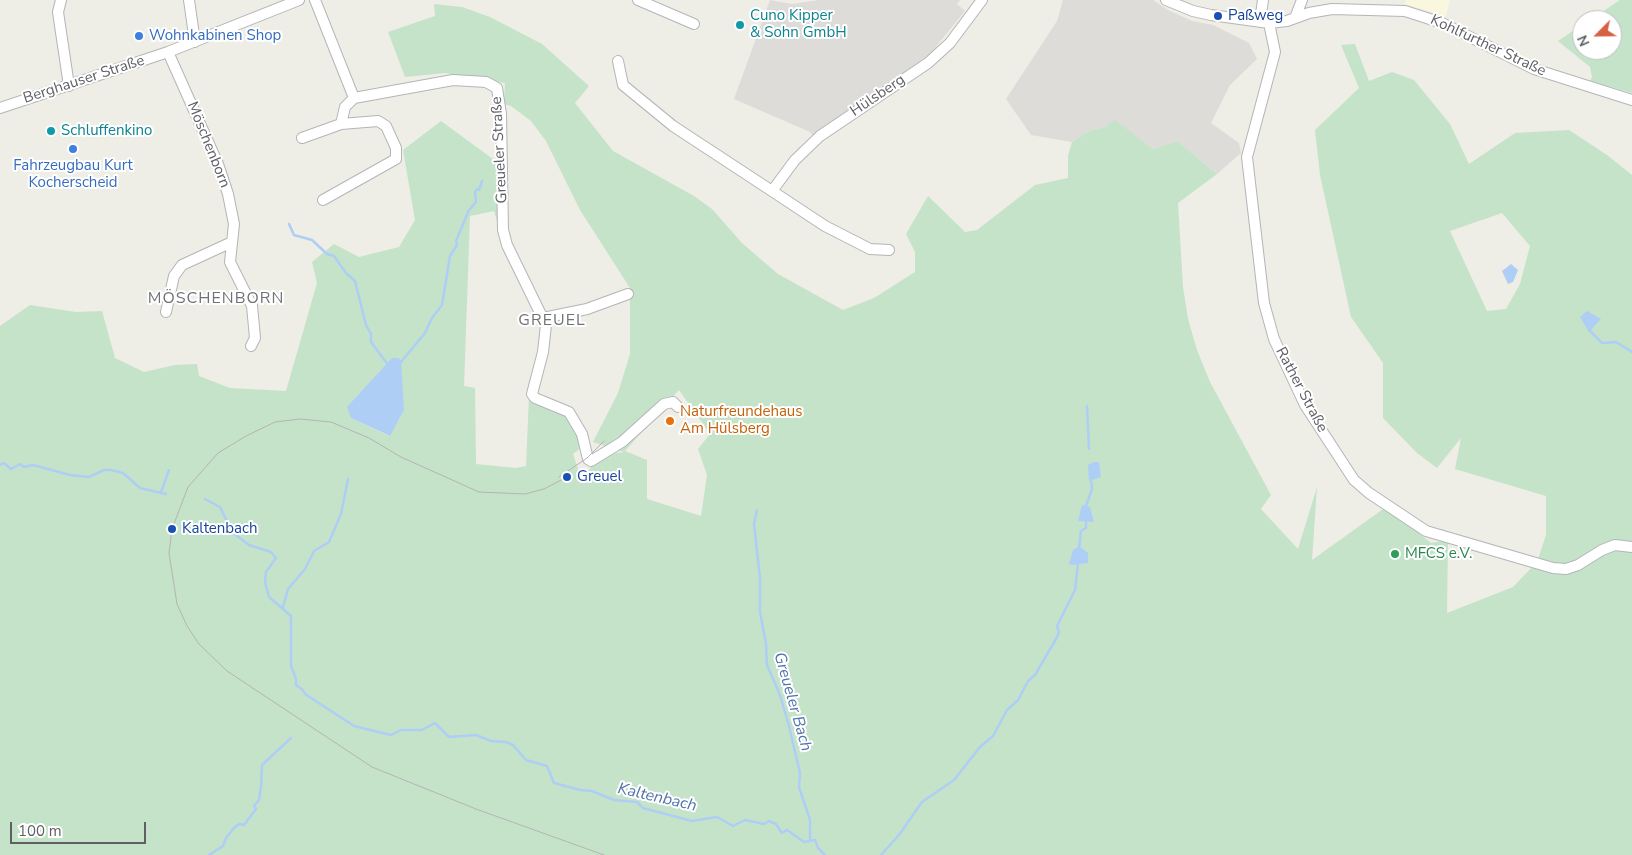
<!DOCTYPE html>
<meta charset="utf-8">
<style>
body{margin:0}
#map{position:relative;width:1632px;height:855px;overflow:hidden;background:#eeede6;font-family:"Nunito Sans",sans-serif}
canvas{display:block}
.north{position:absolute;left:1572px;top:10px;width:50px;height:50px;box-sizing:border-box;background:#fff;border:1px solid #bfbfc1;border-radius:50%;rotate:247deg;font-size:14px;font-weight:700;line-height:20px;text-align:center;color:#5e6065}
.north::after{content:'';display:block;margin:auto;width:18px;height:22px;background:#d76143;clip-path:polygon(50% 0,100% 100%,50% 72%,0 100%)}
.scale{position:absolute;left:10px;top:822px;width:136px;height:22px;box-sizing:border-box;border:2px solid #5e6065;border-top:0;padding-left:6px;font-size:15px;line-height:18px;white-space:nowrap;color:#5e6065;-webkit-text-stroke:4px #fff;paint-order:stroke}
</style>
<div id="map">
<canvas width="1632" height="855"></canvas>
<div class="north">N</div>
<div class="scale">100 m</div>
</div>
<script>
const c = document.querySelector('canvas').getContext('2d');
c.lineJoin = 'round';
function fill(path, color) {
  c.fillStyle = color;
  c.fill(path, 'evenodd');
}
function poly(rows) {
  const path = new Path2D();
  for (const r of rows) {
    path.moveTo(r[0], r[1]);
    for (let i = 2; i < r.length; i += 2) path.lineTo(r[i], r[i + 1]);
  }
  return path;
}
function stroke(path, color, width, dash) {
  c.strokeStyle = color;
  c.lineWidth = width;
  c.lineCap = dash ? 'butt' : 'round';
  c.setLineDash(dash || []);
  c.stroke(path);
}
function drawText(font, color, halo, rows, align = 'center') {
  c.font = font + ' "Nunito Sans",sans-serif';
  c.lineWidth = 4;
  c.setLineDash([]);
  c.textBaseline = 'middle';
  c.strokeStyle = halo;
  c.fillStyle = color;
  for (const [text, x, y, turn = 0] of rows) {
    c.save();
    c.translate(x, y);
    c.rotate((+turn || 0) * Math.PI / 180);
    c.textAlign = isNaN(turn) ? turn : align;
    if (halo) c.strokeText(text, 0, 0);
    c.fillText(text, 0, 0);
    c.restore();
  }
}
const commercial = poly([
 [1406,0,1450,0,1446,16,1404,4]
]);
const industrial = poly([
 [770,0,792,4,819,0,960,0,957,4,965,11,930,54,814,138,810,132,734,99],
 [1063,0,1153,0,1168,10,1192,21,1213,25,1249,43,1257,59,1230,85,1211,123,1239,143,1241,153,1217,174,1177,141,1153,149,1115,121,1105,127,1089,131,1072,142,1031,135,1006,99,1057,21]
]);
const green = poly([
 [1620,0,1632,0,1632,93,1590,81,1592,77,1590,67,1558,41,1582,25,1582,50,1612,50,1612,20,1590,20],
 [434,4,462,7,490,17,542,44,589,86,575,103,613,151,694,196,712,209,742,243,778,274,843,310,874,298,915,272,915,252,906,234,928,196,965,232,977,230,1035,185,1068,178,1068,156,1072,142,1089,131,1105,127,1115,120,1153,149,1177,141,1217,174,1178,203,1183,287,1188,319,1197,350,1210,382,1271,495,1261,509,1298,549,1317,487,1312,560,1386,507,1431,543,1448,540,1447,613,1513,587,1537,562,1546,535,1546,496,1455,469,1461,438,1437,468,1417,453,1383,418,1383,363,1351,317,1320,175,1315,130,1359,88,1341,45,1355,44,1369,81,1392,72,1414,80,1450,124,1469,164,1515,133,1569,130,1607,155,1632,175,1632,855,0,855,0,326,30,305,76,312,102,311,115,358,144,372,175,365,197,364,199,376,230,388,286,391,317,283,312,262,334,244,359,257,399,247,415,220,403,150,441,121,497,162,500,231,494,211,470,216,464,386,475,388,476,464,516,468,526,466,529,397,557,408,575,424,582,447,573,454,582,481,591,467,616,453,624,452,593,442,618,393,630,354,630,288,580,210,546,141,531,121,511,106,504,104,505,83,445,73,405,77,388,32,435,16],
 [1502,213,1530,246,1520,284,1506,309,1487,311,1450,231],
 [679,390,710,434,698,449,707,475,701,516,647,499,647,460,625,451],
 [401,416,389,436,351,418]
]);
const water = poly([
 [1511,264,1518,270,1513,282,1508,284,1502,271],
 [1587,311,1601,319,1589,332,1580,317],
 [392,358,398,358,401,360,404,410,390,436,351,418,347,407],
 [1094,462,1099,462,1101,477,1089,481,1088,465],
 [1082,505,1090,507,1094,522,1078,521],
 [1079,546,1088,553,1088,563,1071,565,1069,564,1073,550]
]);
const stream = poly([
 [289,224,294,235,312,240,327,254,334,256,346,273,355,281,366,325,371,334,371,342,389,366],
 [1590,331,1602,343,1616,342,1632,352],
 [401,362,425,333,432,318,442,305,450,256,457,245,456,241,469,210,476,202,475,192,477,189,479,190,482,181],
 [1087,406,1089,449],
 [0,465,4,463,11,469,20,464,24,467,33,465,70,475,89,477,104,470,111,470,123,473,140,488,166,494],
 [161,492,169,470],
 [205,499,220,507,232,532,249,545,271,552,276,558,266,572,265,582,269,597,291,616,291,666,296,679,296,685,303,690,305,694,354,726,391,735,401,730,422,730,435,723,449,737,476,735,491,741,506,742,513,745,526,760,547,766,554,783,580,790,592,791,614,800,637,802,643,808,692,821,717,817,733,826,745,820,764,824,769,821,776,824,782,833,787,830,804,842,815,840,818,848,825,855],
 [1086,506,1092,489,1091,478],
 [757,510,754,524,760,578,760,612,766,644,767,665,780,695,789,726,800,773,799,787,810,820,810,839],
 [1079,548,1081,531,1086,528,1086,522],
 [283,607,288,589,305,569,314,551,329,542,341,514,348,479],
 [209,855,223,846,226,838,233,829,239,824,244,825,256,809,254,806,259,800,261,787,262,765,291,738],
 [881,855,899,835,922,802,954,780,980,747,993,736,1007,710,1018,700,1028,681,1035,675,1056,639,1059,632,1057,626,1075,590,1078,563]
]);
const minor = poly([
 [61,0,58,12,69,86],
 [189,0,195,42],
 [315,0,354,98,453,80,486,82,497,88,501,114,503,230,507,245,546,325,543,352,532,394,535,398,569,412,582,434,588,459,591,461,622,442,664,404,673,402,678,407],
 [638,0,694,24],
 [1166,0,1193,11,1211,15,1269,23,1287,21,1309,13,1332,9,1405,11,1442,23,1534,69,1632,100],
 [1295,18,1302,0],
 [1260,21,1263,0],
 [1269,23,1275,52,1247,157,1264,303,1274,339,1305,405,1354,480,1369,493,1426,531,1553,568,1566,569,1578,565,1602,550,1615,545,1632,547],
 [168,52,218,164,228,194,234,224,230,262,252,306,255,338,251,346],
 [618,61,623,85,673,126,772,191,795,160,820,136,928,63,950,43,982,0],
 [0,108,168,52,299,0],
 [302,138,341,124,345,107,354,98],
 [772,191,825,226,870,249,889,250],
 [323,200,396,159,396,148,386,126,378,121,341,124],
 [166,312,174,276,182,265,232,242],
 [543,318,587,309,628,294]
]);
const tram = poly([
 [559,477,587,458,604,441],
 [567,477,544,489,525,494,479,492,401,457,369,438,331,422,300,419,275,422,246,436,218,453,188,487,172,529,169,553,177,604,187,626,199,644,227,671,372,767,476,809,604,855]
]);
const markers = [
 [1218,16,5,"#1a4fb4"],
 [740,25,5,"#0f9aa8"],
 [139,36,5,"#3f7fe0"],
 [51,131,5,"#0f9aa8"],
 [73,149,5,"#3f7fe0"],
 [670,421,5,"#e8710a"],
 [567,477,5,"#1a4fb4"],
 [172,529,5,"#1a4fb4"],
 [1395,554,5,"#2e9e5b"]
];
const cultureNames = [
 ["Cuno Kipper",750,16],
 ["& Sohn GmbH",750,33],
 ["Schluffenkino",61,131]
];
const transitNames = [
 ["Paßweg",1228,16],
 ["Greuel",577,477],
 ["Kaltenbach",182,529]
];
const shopNames = [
 ["Wohnkabinen Shop",149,36],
 ["Fahrzeugbau Kurt",73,166,"center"],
 ["Kocherscheid",73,183,"center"]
];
const streetNames = [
 ["Kohlfurther Straße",1488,46,25],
 ["Berghauser Straße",84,80,-18],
 ["Hülsberg",878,96,-34],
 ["Möschenborn",208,145,68],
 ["Greueler Straße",500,150,-93],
 ["Rather Straße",1301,390,62]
];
const foodNames = [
 ["Naturfreundehaus",680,412],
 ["Am Hülsberg",680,429]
];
const leisureNames = [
 ["MFCS e.V.",1405,554]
];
const neighbourhoodNames = [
 ["MÖSCHENBORN",216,299],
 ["GREUEL",552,321]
];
const waterNames = [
 ["Greueler Bach",792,702,74],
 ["Kaltenbach",657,798,13]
];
fill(commercial, '#faf7df');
fill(industrial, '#dddcd8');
fill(green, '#c5e3c9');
fill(water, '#aecef6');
stroke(stream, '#aecef6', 2.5);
stroke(minor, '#b3b5b9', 12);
stroke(minor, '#fff', 10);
stroke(tram, '#b4b4b5', 1);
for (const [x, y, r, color] of markers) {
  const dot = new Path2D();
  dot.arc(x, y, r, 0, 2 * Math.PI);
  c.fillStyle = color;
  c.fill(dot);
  stroke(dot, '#fff', 2);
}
drawText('15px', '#0d838f', '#fff', cultureNames, 'left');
drawText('15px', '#164399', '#fff', transitNames, 'left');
drawText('15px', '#366cbe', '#fff', shopNames, 'left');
drawText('15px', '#5e6065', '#fff', streetNames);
drawText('15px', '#c56008', '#fff', foodNames, 'left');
drawText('15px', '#27864d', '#fff', leisureNames, 'left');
c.letterSpacing = '1px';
drawText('16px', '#6f7276', '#fff', neighbourhoodNames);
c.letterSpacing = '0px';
drawText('italic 16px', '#5073af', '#fff', waterNames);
</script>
